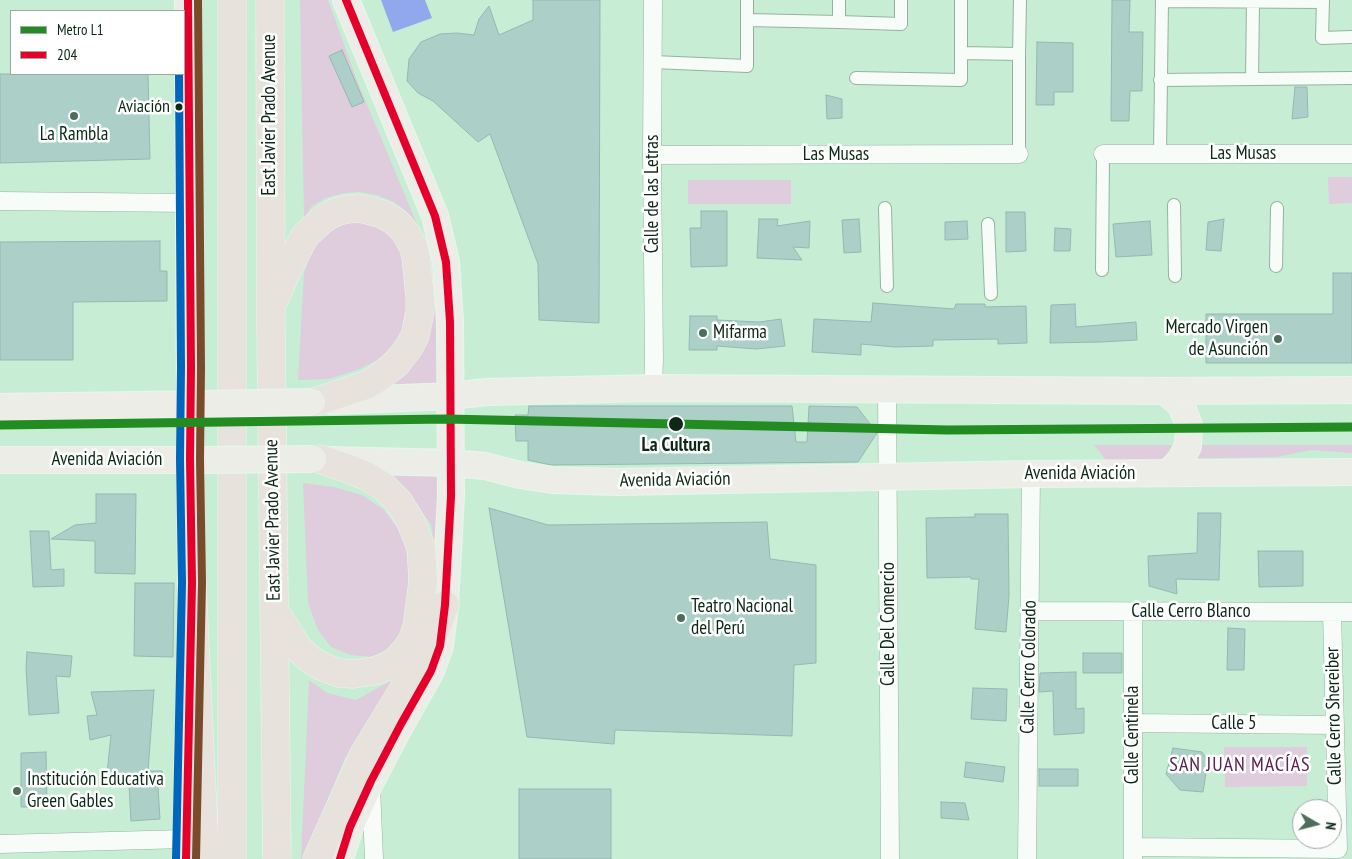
<!DOCTYPE html>
<meta charset="utf-8">
<style>
body{margin:0}
#map{position:relative;width:1352px;height:859px;overflow:hidden;background:#c7eed4;font-family:"PT Sans Narrow",sans-serif}
canvas{display:block}
.legend{position:absolute;left:10px;top:10px;width:175px;height:65px;box-sizing:border-box;background:#fff;border:1px solid #9ea9a3;margin:0;padding:6px 9px;list-style:none;font-size:15px;color:#0c2918}
.legend li{display:flex;align-items:center;gap:10px;height:25px}
.legend b{width:25px;border:1px solid #9ea9a3}
.north{position:absolute;left:1292px;top:799px;width:50px;height:50px;box-sizing:border-box;background:#fff;border:1px solid #9ea9a3;border-radius:50%;rotate:98deg;font-size:14px;font-weight:700;line-height:20px;text-align:center;color:#0c2918}
.north::after{content:'';display:block;margin:auto;width:18px;height:22px;background:#4d6e5a;clip-path:polygon(50% 0,100% 100%,50% 72%,0 100%)}
</style>
<div id="map">
<canvas width="1352" height="859"></canvas>
<ul class="legend">
<li><b style="height:6px;background:#228b22"></b>Metro L1</li>
<li><b style="height:6px;background:#e4002b"></b>204</li>
</ul>
<div class="north">N</div>
</div>
<script>
const c = document.querySelector('canvas').getContext('2d');
c.lineJoin = 'round';
function fill(path, color) {
  c.fillStyle = color;
  c.fill(path, 'evenodd');
}
function poly(rows) {
  const path = new Path2D();
  for (const r of rows) {
    path.moveTo(r[0], r[1]);
    for (let i = 2; i < r.length; i += 2) path.lineTo(r[i], r[i + 1]);
  }
  return path;
}
function stroke(path, color, width, dash) {
  c.strokeStyle = color;
  c.lineWidth = width;
  c.lineCap = dash ? 'butt' : 'round';
  c.setLineDash(dash || []);
  c.stroke(path);
}
function drawText(font, color, halo, rows, align = 'center') {
  c.font = font + ' "PT Sans Narrow",sans-serif';
  c.lineWidth = 5;
  c.setLineDash([]);
  c.textBaseline = 'middle';
  c.strokeStyle = halo;
  c.fillStyle = color;
  for (const [text, x, y, turn = 0] of rows) {
    c.save();
    c.translate(x, y);
    c.rotate((+turn || 0) * Math.PI / 180);
    c.textAlign = isNaN(turn) ? turn : align;
    if (halo) c.strokeText(text, 0, 0);
    c.fillText(text, 0, 0);
    c.restore();
  }
}
const green = poly([
 [300,0,328,0,358,83,417,224,406,211,394,202,377,195,359,192,344,193,326,198,312,206,304,218],
 [1328,177,1352,177,1352,203,1329,204],
 [688,180,791,180,791,204,688,204],
 [348,221,372,222,394,238,402,252,407,304,405,327,394,344,378,360,357,370,329,379,298,380,304,273,314,246,329,227],
 [434,302,438,302,441,388,379,392,424,347,432,325],
 [1094,445,1352,445,1352,453,1311,450,1277,457,1106,460],
 [382,471,439,473,438,550,435,549,431,524,417,506],
 [303,483,334,487,362,495,383,509,397,527,405,545,409,565,407,609,404,631,391,648,371,657,351,655,331,647,318,630,308,603],
 [396,678,345,758,303,859,301,859,309,680,327,693,356,700],
 [1224,747,1307,747,1307,786,1225,787]
]);
const water = poly([
 [381,0,425,0,432,18,393,32]
]);
const building = poly([
 [533,0,600,0,599,323,539,320,538,264,490,134,478,142,433,101,418,93,407,81,409,59,421,42,440,34,457,33,474,35,479,19,489,6,499,35,533,20,533,0],
 [1112,0,1130,0,1129,32,1143,32,1142,91,1130,91,1129,121,1111,121,1112,0],
 [1037,42,1073,43,1073,92,1054,92,1054,105,1036,105,1037,42],
 [342,50,364,102,352,107,329,56,342,50],
 [0,74,148,74,150,159,0,163,0,74],
 [1295,87,1307,87,1308,117,1292,119,1295,87],
 [826,95,842,99,842,118,827,119,826,95],
 [701,211,727,211,727,266,691,267,690,228,701,228,701,211],
 [1006,212,1025,212,1026,251,1006,252,1006,212],
 [759,219,778,219,777,226,810,221,809,248,793,247,802,260,757,258,759,219],
 [859,219,861,252,844,253,842,220,859,219],
 [1224,219,1221,251,1206,250,1208,222,1224,219],
 [967,221,968,239,945,240,945,222,967,221],
 [1150,221,1152,255,1116,257,1113,224,1150,221],
 [1055,228,1071,229,1070,251,1054,251,1055,228],
 [160,241,160,271,167,271,167,301,73,302,73,360,0,360,0,242,160,241],
 [1333,273,1352,273,1352,363,1206,363,1206,314,1333,314,1333,273],
 [873,303,954,309,956,304,985,304,985,307,1026,306,1027,343,998,344,998,339,933,340,933,346,895,347,861,344,861,355,812,352,814,319,871,322,873,303],
 [1075,304,1076,327,1136,322,1137,340,1101,342,1050,343,1051,305,1075,304],
 [690,316,717,316,717,320,759,322,781,319,785,346,756,349,717,346,717,350,689,350,690,316],
 [529,406,792,406,796,442,807,442,809,406,857,407,877,433,858,462,551,465,528,460,528,441,516,441,515,415,528,415,529,406],
 [96,494,136,494,135,574,95,573,95,541,51,539,75,525,96,523,96,494],
 [489,508,548,525,767,522,770,559,816,565,816,663,794,665,792,736,615,730,614,744,527,737,489,508],
 [1198,513,1221,513,1219,580,1176,579,1177,594,1149,586,1148,556,1197,553,1198,513],
 [975,514,1008,514,1009,596,1006,632,975,629,979,579,971,579,971,577,927,578,926,518,975,517,975,514],
 [30,531,49,531,51,570,64,569,64,586,33,587,30,531],
 [1258,551,1303,551,1303,586,1259,587,1258,551],
 [135,583,174,583,173,657,134,656,135,583],
 [1228,628,1245,629,1244,670,1227,670,1228,628],
 [27,652,72,656,70,677,56,676,59,713,29,715,26,669,27,652],
 [1083,653,1122,653,1122,673,1083,673,1083,653],
 [1076,672,1076,709,1084,708,1084,733,1054,735,1053,691,1039,692,1040,673,1076,672],
 [973,688,1007,689,1006,721,971,719,973,688],
 [154,690,148,771,162,771,164,787,158,787,160,819,131,821,129,785,106,783,111,735,90,740,87,716,97,715,91,692,154,690],
 [1173,748,1202,752,1208,761,1203,792,1180,790,1166,774,1173,748],
 [46,752,47,807,21,807,21,753,46,752],
 [966,762,1005,767,1003,782,964,777,966,762],
 [1039,769,1078,769,1078,786,1039,786,1039,769],
 [519,789,611,789,611,859,519,859,519,789],
 [941,802,965,803,969,820,941,818,941,802]
]);
const pedestrian = poly([
 [839,0,839,22,901,24,901,0],
 [961,0,961,53,1019,54,1020,0],
 [1323,0,1322,38,1352,37],
 [1162,1,1323,2],
 [747,20,839,22],
 [653,62,747,66,747,0],
 [856,78,961,80,961,53],
 [1252,79,1253,2],
 [1160,80,1352,78],
 [1019,154,1019,54],
 [1160,154,1162,0],
 [1174,205,1175,276],
 [885,208,887,286],
 [988,224,991,294],
 [1276,266,1277,208],
 [1102,270,1103,154]
]);
const minor = poly([
 [1103,154,1352,154],
 [652,155,1019,154],
 [0,201,190,203],
 [653,388,654,360,652,155,653,0],
 [887,390,890,859],
 [1030,611,1352,612],
 [1133,723,1335,725],
 [371,787,374,859],
 [0,844,185,839],
 [1133,847,1338,849,1332,612],
 [1027,859,1031,474],
 [1133,859,1133,612]
]);
const primary = poly([
 [188,0,191,606],
 [1165,391,1181,405,1189,425,1188,446,1181,459,1172,469,1166,473],
 [331,401,450,396,487,392,653,388,1165,391,1352,390],
 [0,407,203,404],
 [0,460,205,460],
 [329,460,451,463,485,466,520,475,553,480,619,482,1031,474,1352,472],
 [186,859,188,735],
 [340,859,350,827,371,781,401,724,431,671,440,646,445,605,451,496,450,322,446,262,435,216,346,0]
]);
const motorway = poly([
 [270,0,271,330,277,859],
 [275,298,288,268,301,243,306,235,321,221,328,216,338,211,348,209,360,208,382,214,393,220,401,227,407,235,413,246,416,257,420,298,420,311,415,336,409,347,397,363,378,378,366,385,315,402],
 [192,583,205,859],
 [274,610,298,648,311,660,323,667,339,673,353,674,374,671,386,667,397,660,405,651,412,641,417,627,423,581,421,548,411,522,398,501,384,487,366,476,346,468,320,459],
 [232,859,232,0],
 [317,859,364,754,417,667,431,641,445,605]
]);
const primaryBridge = poly([
 [203,404,312,402],
 [205,460,313,459]
]);
const bus1 = poly([
 [186,859,192,583,190,459,191,367,188,0],
 [340,859,350,827,371,781,401,724,431,671,440,646,445,605,451,496,450,322,446,262,435,216,346,0]
]);
const bus2 = poly([
 [196,859,202,583,200,459,201,367,198,0]
]);
const bus3 = poly([
 [176,859,182,583,180,459,181,367,179,74]
]);
const metro1 = poly([
 [0,425,447,419,948,430,1352,427]
]);
const markers = [
 [179,107,4.5,"#0c2918"],
 [74,116,5,"#4d6e5a"],
 [703,333,5,"#4d6e5a"],
 [1278,339,5,"#4d6e5a"],
 [676,424,8,"#0c2918"],
 [681,618,5,"#4d6e5a"],
 [17,791,5,"#4d6e5a"]
];
const busNames = [
 ["Aviación",170,107]
];
const streetNames = [
 ["East Javier Prado Avenue",270,115,-90],
 ["Las Musas",1243,154],
 ["Las Musas",836,155],
 ["Calle de las Letras",653,194,-90],
 ["Avenida Aviación",107,460],
 ["Avenida Aviación",1080,474],
 ["Avenida Aviación",675,480,-1],
 ["East Javier Prado Avenue",273,520,-91],
 ["Calle Cerro Blanco",1191,612],
 ["Calle Del Comercio",889,624,-90],
 ["Calle Cerro Colorado",1029,667,-89],
 ["Calle Cerro Shereiber",1334,716,-91],
 ["Calle 5",1234,724],
 ["Calle Centinela",1133,735,-90]
];
const poiNames = [
 ["La Rambla",74,135,"center"],
 ["Mercado Virgen",1268,328,"right"],
 ["de Asunción",1268,350,"right"],
 ["Mifarma",713,333],
 ["Teatro Nacional",691,607],
 ["del Perú",691,629],
 ["Institución Educativa",27,780],
 ["Green Gables",27,802]
];
const stopNames = [
 ["La Cultura",676,446]
];
const neighbourhoodNames = [
 ["SAN JUAN MACÍAS",1240,765]
];
fill(green, '#dfccdc');
fill(water, '#91a8ec');
fill(building, '#acd0c8');
stroke(building, '#94b8b1', 1);
stroke(pedestrian, '#94b39f', 14);
stroke(minor, '#94b39f', 19);
stroke(primary, '#e6f7ec', 28);
stroke(motorway, '#e6f7ec', 29);
stroke(pedestrian, '#f7fcf9', 12);
stroke(minor, '#f7fcf9', 18);
stroke(primary, '#edede8', 26);
stroke(motorway, '#e7e3dc', 28);
stroke(primaryBridge, '#e6f7ec', 28, []);
stroke(primaryBridge, '#edede8', 26);
stroke(bus1, '#e4002b', 8);
stroke(bus2, '#7a4b2a', 8);
stroke(bus3, '#0065bd', 8);
stroke(metro1, '#228b22', 9);
for (const [x, y, r, color] of markers) {
  const dot = new Path2D();
  dot.arc(x, y, r, 0, 2 * Math.PI);
  c.fillStyle = color;
  c.fill(dot);
  stroke(dot, '#fff', 2);
}
drawText('18px', '#0c2918', '#fff', busNames, 'right');
drawText('19px', '#0c2918', '#fff', streetNames);
drawText('19px', '#0c2918', '#fff', poiNames, 'left');
drawText('bold 19px', '#0c2918', '#fff', stopNames);
c.letterSpacing = '1px';
drawText('20px', '#5b2552', '#fff', neighbourhoodNames);
c.letterSpacing = '0px';
</script>
